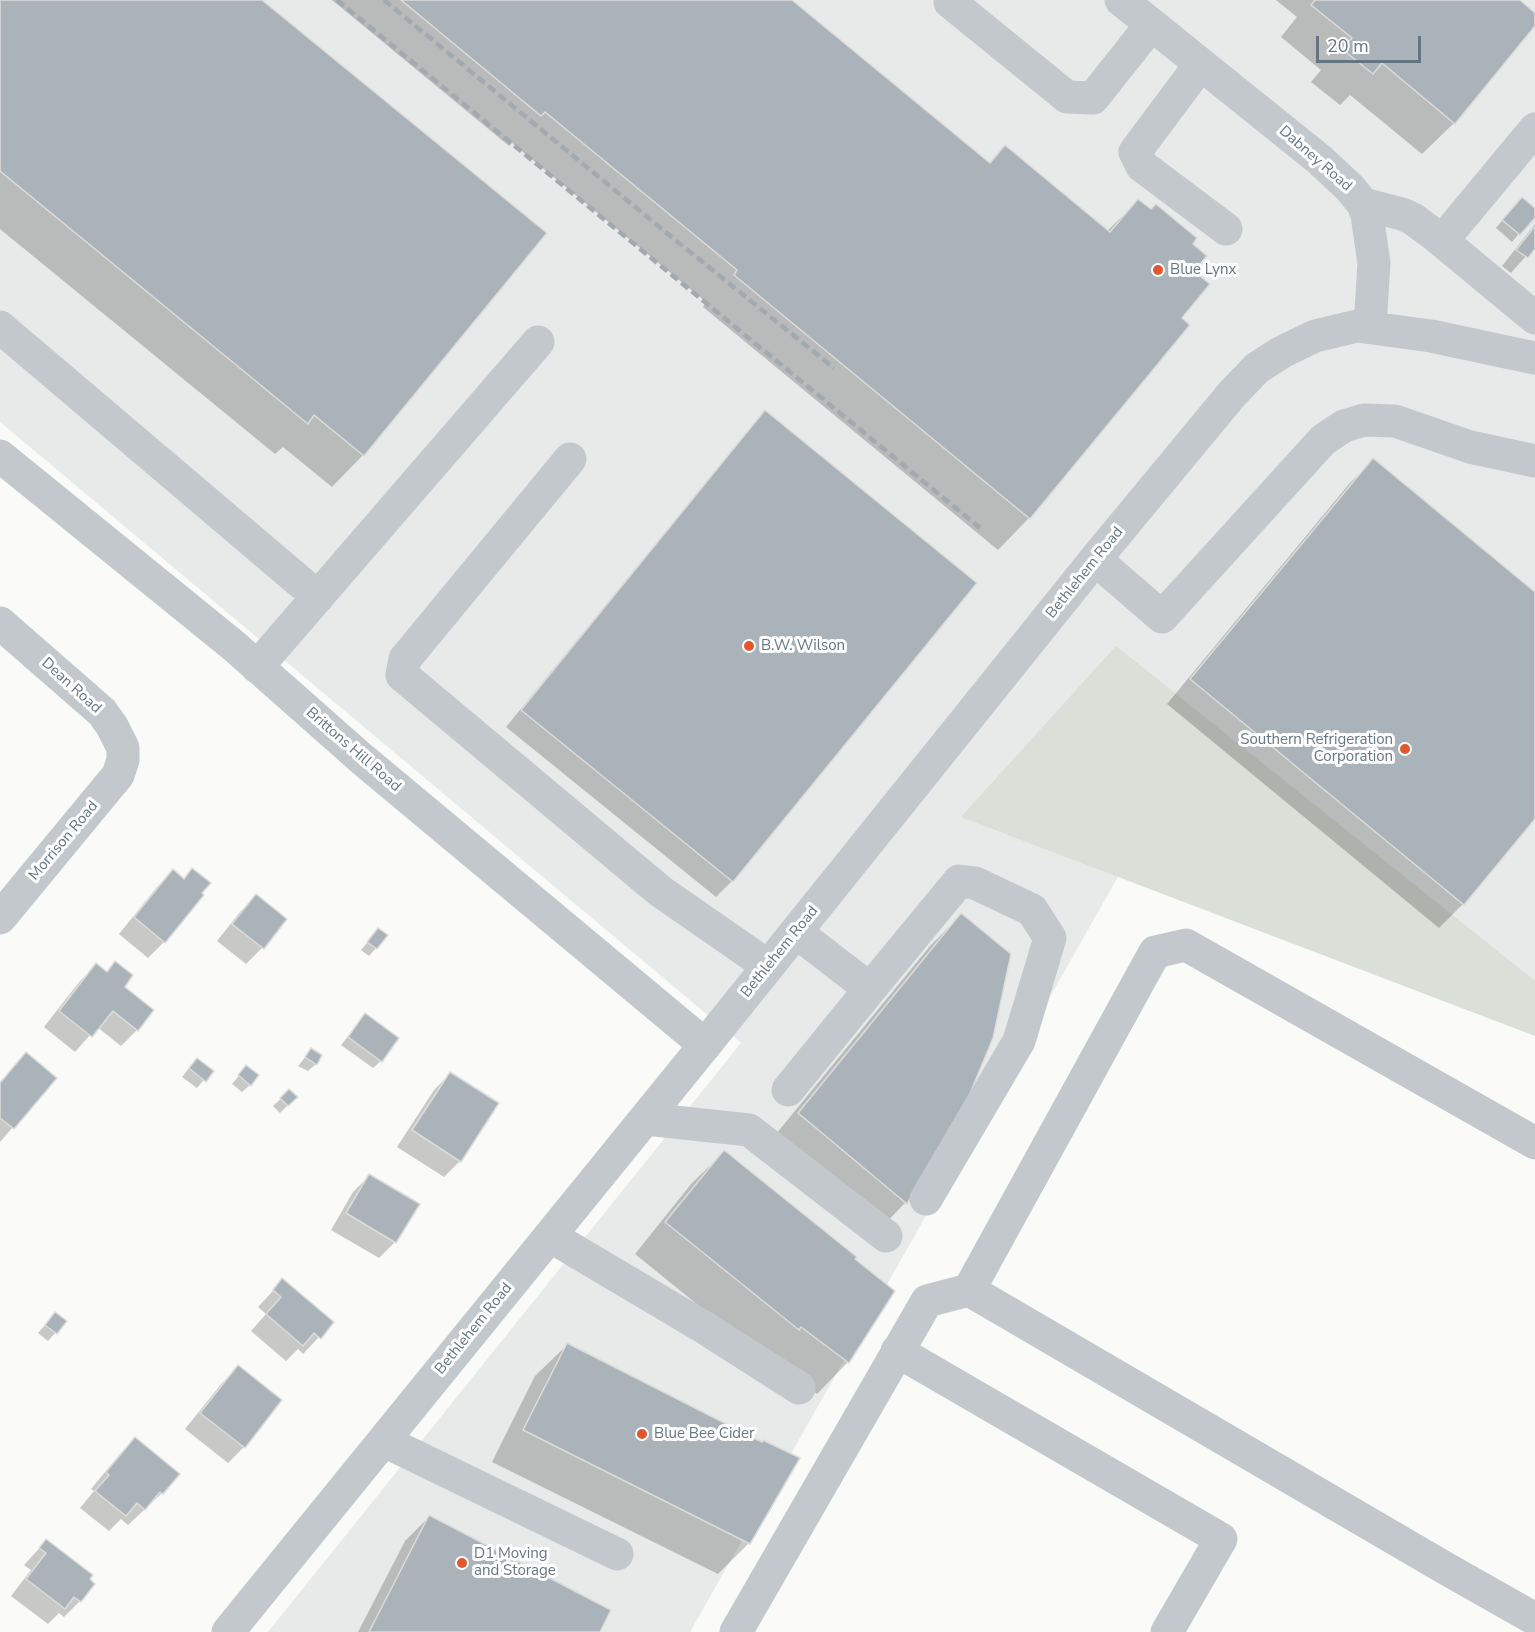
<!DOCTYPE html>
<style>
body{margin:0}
#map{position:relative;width:1535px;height:1632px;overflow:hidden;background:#fafaf8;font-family:"Nunito Sans",sans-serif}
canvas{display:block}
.scale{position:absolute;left:1316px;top:36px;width:105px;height:27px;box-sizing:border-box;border:3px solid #657683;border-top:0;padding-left:8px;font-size:18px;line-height:21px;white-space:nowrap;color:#657683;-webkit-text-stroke:4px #fff;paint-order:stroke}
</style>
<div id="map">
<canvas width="1535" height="1632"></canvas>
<div class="scale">20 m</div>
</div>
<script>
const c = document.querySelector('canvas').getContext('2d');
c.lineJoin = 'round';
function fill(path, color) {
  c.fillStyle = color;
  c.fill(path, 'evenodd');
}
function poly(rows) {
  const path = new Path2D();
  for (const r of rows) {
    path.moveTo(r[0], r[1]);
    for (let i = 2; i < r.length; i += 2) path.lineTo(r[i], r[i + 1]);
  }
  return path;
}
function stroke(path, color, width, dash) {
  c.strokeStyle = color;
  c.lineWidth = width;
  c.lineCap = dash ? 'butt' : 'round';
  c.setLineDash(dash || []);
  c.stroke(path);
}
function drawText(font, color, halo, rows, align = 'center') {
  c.font = font + ' "Nunito Sans",sans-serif';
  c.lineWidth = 6;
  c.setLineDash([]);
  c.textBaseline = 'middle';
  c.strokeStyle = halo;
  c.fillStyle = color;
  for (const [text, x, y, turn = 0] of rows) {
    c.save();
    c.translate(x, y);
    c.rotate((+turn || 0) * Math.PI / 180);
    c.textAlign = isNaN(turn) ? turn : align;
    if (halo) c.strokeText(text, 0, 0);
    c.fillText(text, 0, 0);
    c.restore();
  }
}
const built = poly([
 [0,0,1535,0,1535,1005,1123,868,690,1632,268,1632,741,1043,0,422]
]);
const green = poly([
 [1116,646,1535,981,1535,1036,961,817]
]);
const shadow = poly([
 [0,0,260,0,363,455,332,487,283,447,275,454,0,229],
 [332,0,790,0,989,163,1005,147,1107,231,1138,201,1191,244,1192,271,1029,518,998,550,703,307,706,302,512,143,509,146],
 [1276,0,1517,0,1535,15,1535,23,1454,123,1422,154,1350,95,1340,105,1311,82,1321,70,1281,37,1297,17],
 [1514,206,1535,210,1535,215,1512,242,1496,228],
 [1535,224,1535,246,1511,273,1502,266],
 [766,412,732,881,716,897,506,727,750,428],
 [1373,460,1535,594,1535,817,1463,904,1439,928,1167,704,1349,484],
 [192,870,164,942,148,958,119,934,157,887,173,871,183,880],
 [256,896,285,919,262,948,246,964,217,941,240,912],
 [961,915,963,1107,905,1203,874,1235,767,1145,930,946],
 [378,930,376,948,369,956,361,950],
 [116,963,137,1030,121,1046,97,1027,75,1052,44,1027,80,981,97,965,106,973],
 [365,1015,381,1061,373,1068,341,1045],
 [311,1050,316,1064,308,1071,298,1066],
 [26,1054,55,1078,0,1142,0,1082],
 [246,1067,250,1085,242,1092,232,1084],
 [189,1068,211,1071,197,1088,182,1077],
 [450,1074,460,1161,444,1177,397,1147,434,1090],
 [289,1091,296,1097,280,1113,273,1106],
 [724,1152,848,1362,817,1394,769,1358,766,1360,635,1254,692,1183],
 [369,1176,395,1242,379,1258,331,1230,353,1192],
 [283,1280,319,1337,303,1354,298,1349,286,1361,251,1331,266,1314,258,1307],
 [55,1314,65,1322,48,1341,38,1333],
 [567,1345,749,1543,718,1574,492,1462,535,1376],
 [238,1367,244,1447,228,1463,185,1429,222,1383],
 [135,1439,162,1493,128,1525,121,1519,109,1531,80,1508,94,1491,91,1489,119,1455],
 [429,1517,598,1632,358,1632,405,1541],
 [46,1541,80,1601,64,1617,59,1613,48,1624,11,1596,31,1570,24,1565]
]);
const building = poly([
 [0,0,262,0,547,233,364,456,314,415,308,424,0,171,0,0],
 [401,0,792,0,990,163,1005,145,1110,232,1138,199,1151,209,1156,204,1197,238,1193,244,1207,256,1194,271,1210,284,1182,318,1190,325,1030,519,734,275,737,270,545,112,541,116,401,0],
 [1315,0,1520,0,1535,13,1535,26,1455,124,1382,63,1373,74,1342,49,1352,38,1311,5,1315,0],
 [1522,197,1535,208,1535,218,1520,235,1502,220,1522,197],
 [1535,226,1535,249,1528,258,1516,250,1535,226],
 [765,410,977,583,733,882,521,710,765,410],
 [1373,458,1535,592,1535,819,1464,905,1190,679,1373,458],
 [192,868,211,883,202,893,204,895,165,943,134,917,173,869,184,879,192,868],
 [256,894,287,919,264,949,232,924,256,894],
 [961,913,1011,954,993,1038,964,1108,907,1204,798,1113,961,913],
 [378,928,388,935,377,949,367,942,378,928],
 [115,961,133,975,125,987,154,1010,138,1031,113,1011,92,1037,59,1011,96,963,107,972,115,961],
 [365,1013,399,1038,382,1062,348,1037,365,1013],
 [311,1048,322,1055,317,1065,305,1057,311,1048],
 [26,1052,57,1078,14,1129,0,1118,0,1083,26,1052],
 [197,1058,214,1071,206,1082,189,1068,197,1058],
 [246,1065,259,1075,251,1086,238,1075,246,1065],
 [450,1072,499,1103,461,1162,412,1130,450,1072],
 [289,1089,298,1097,288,1106,280,1098,289,1089],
 [724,1150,857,1257,855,1259,895,1291,849,1363,801,1327,799,1330,665,1222,724,1150],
 [369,1174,420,1204,396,1243,346,1213,369,1174],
 [282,1278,334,1322,321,1339,314,1333,303,1346,266,1314,281,1297,273,1290,282,1278],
 [55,1312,67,1321,57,1334,45,1325,55,1312],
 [567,1343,762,1442,763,1440,800,1458,750,1544,523,1430,567,1343],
 [238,1365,282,1400,245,1448,200,1413,238,1365],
 [135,1437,180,1474,163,1494,160,1492,145,1510,137,1503,126,1516,95,1491,109,1475,106,1472,135,1437],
 [429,1515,611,1610,600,1632,369,1632,429,1515],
 [46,1539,93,1575,90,1579,95,1584,81,1602,74,1597,65,1609,26,1579,46,1553,39,1548,46,1539]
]);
const minor = poly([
 [950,0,950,2,1067,97,1093,98,1151,25],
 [1121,0,1320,160,1350,188,1363,204,1367,215,1374,263,1370,327],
 [1200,65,1135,152,1142,166,1226,229],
 [1363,204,1402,214,1413,219,1436,236,1535,318],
 [1442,241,1535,129],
 [0,327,318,597],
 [0,456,234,646,362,759,705,1045],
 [570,459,405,659,402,675,660,891,768,966],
 [1096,560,1162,617,1323,440,1344,426,1364,420,1395,421,1470,447,1535,461],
 [0,623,102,712,112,726,123,748,123,760,118,775,0,918],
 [257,667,538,342],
 [796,932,870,989,959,881,975,883,1032,910,1050,938,1019,1041,926,1199],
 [788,1090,870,989],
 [646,1119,749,1130,886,1236],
 [550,1236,705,1328,799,1388],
 [969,1290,1445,1568,1535,1619],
 [897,1351,1221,1539,1167,1632],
 [384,1441,617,1554],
 [228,1632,705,1045,1097,557,1232,394,1257,368,1282,352,1315,336,1357,326,1431,336,1535,358],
 [736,1632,927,1301,969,1290,1155,952,1186,945,1535,1143]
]);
const rail = poly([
 [337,0,980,528],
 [384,0,674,239,834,368]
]);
const markers = [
 [1158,270,6,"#e4572e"],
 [749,646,6,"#e4572e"],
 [1405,749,6,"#e4572e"],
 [642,1434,6,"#e4572e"],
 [462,1563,6,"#e4572e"]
];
const streetNames = [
 ["Dabney Road",1315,159,41],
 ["Bethlehem Road",1085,573,-51],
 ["Dean Road",71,686,42],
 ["Brittons Hill Road",353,750,41],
 ["Morrison Road",64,841,-50],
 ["Bethlehem Road",780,952,-51],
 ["Bethlehem Road",474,1329,-51]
];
const poiNames = [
 ["Blue Lynx",1170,270],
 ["B.W. Wilson",761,646],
 ["Southern Refrigeration",1393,740,"right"],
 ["Corporation",1393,757,"right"],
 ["Blue Bee Cider",654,1434],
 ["D1 Moving",474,1554],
 ["and Storage",474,1571]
];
fill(built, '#e8e9e9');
fill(green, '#dadfd7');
fill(shadow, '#0003');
fill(building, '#aab3b9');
stroke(building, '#dcdcda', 1.5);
stroke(minor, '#c3c8cc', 33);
stroke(rail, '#a2aab0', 4.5, [9, 4.5]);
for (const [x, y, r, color] of markers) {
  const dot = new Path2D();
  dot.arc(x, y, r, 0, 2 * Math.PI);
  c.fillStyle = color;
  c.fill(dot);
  stroke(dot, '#fff', 2);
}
drawText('15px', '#657683', '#fff', streetNames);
drawText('15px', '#657683', '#fff', poiNames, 'left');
</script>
